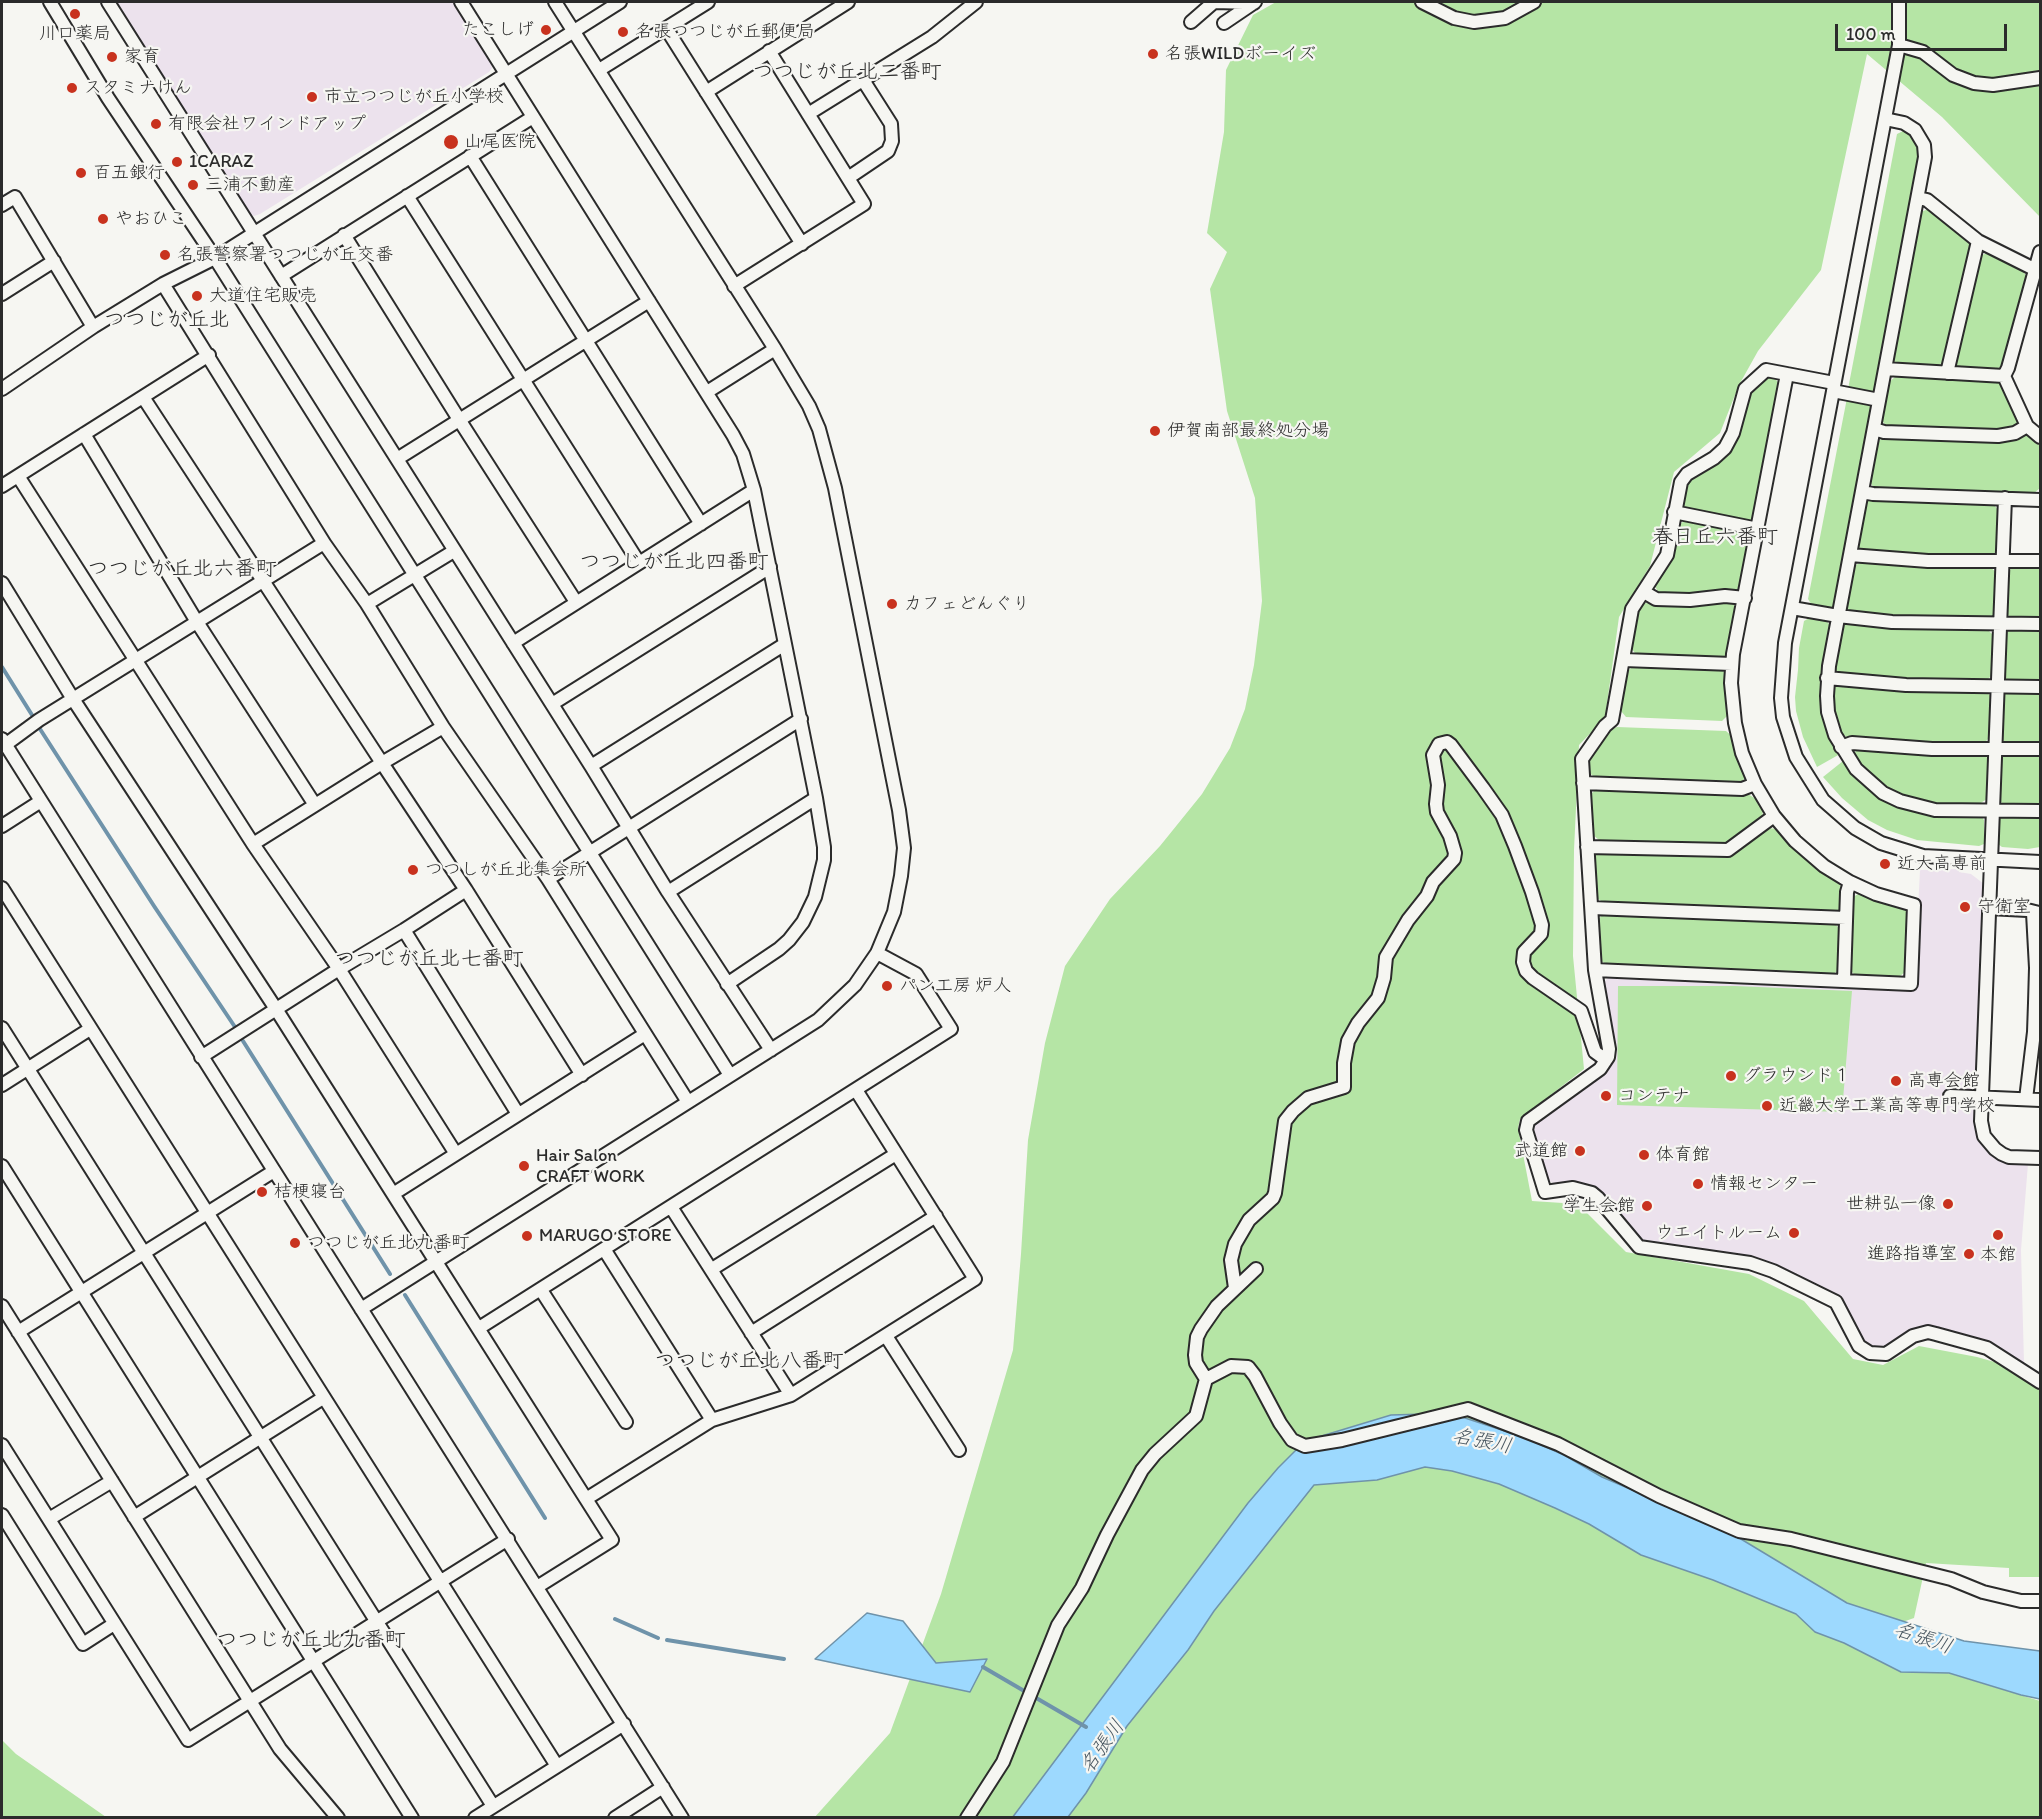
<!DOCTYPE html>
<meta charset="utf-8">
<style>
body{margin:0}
#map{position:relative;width:2042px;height:1819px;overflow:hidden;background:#f6f6f2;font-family:Itim,sans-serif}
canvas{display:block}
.frame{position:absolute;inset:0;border:3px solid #2b2b2b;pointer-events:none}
.scale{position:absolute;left:1835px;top:24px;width:172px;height:27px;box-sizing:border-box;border:3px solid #2b2b2b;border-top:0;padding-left:8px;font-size:18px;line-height:21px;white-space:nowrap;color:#2b2b2b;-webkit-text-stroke:4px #f6f6f2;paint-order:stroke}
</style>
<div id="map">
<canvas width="2042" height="1819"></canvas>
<div class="frame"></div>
<div class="scale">100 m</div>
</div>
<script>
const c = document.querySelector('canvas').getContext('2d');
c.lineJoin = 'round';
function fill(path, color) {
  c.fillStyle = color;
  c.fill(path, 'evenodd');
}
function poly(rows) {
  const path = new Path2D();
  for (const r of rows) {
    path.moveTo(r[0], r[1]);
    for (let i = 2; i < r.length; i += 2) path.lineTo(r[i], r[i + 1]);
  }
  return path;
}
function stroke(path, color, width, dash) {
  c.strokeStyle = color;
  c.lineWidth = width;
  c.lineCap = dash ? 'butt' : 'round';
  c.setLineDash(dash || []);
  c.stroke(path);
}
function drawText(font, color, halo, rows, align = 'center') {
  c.font = font + ' Itim,"Klee One",sans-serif';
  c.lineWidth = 4.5;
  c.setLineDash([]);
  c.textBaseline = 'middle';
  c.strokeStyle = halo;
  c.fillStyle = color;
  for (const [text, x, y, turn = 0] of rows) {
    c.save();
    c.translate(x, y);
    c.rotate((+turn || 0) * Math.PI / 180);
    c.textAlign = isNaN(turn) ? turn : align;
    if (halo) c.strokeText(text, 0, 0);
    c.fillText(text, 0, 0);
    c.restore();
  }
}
const built = poly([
 [115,2,454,2,491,60,492,68,489,72,260,214,254,216,248,212],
 [1959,869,1959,872,1971,874,1984,884,1975,1117,1976,1131,1981,1143,1990,1155,2007,1162,2028,1164,2021,1250,2024,1363,1987,1342,1935,1327,1920,1328,1902,1336,1887,1345,1877,1347,1863,1341,1844,1303,1834,1294,1812,1282,1777,1266,1751,1256,1642,1241,1638,1239,1602,1194,1592,1186,1574,1182,1556,1185,1548,1180,1534,1131,1535,1123,1608,1069,1612,1063,1615,1050,1603,983,1609,977,1914,989,1920,870]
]);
const green = poly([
 [1276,2,2040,2,2040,217,1942,117,1867,54,1821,270,1758,351,1739,385,1720,433,1674,472,1650,566,1619,617,1605,718,1579,745,1574,850,1573,956,1584,1069,1520,1119,1518,1128,1532,1201,1578,1204,1626,1252,1749,1274,1804,1301,1853,1359,1883,1365,1919,1346,1977,1357,2040,1375,2040,1577,2009,1577,2009,1568,1926,1563,1914,1618,1846,1642,2040,1701,2040,1817,814,1818,890,1733,941,1594,1013,1350,1021,1254,1028,1140,1045,1043,1065,966,1110,899,1160,846,1202,794,1230,748,1245,709,1254,665,1262,601,1255,498,1227,411,1210,289,1227,252,1207,233,1224,132,1226,70,1253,15],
 [1903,131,1909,133,1912,137,1920,155,1875,395,1848,389,1897,134],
 [1929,209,1968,240,1971,248,1943,362,1936,367,1897,366,1891,360,1920,212],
 [1987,253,2022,270,2027,277,2003,365,1997,369,1960,369,1953,362,1980,256],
 [1769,377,1775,378,1780,386,1754,517,1748,522,1687,510,1682,504,1687,485,1691,478,1716,463,1748,397,1762,380],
 [1895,377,1996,381,2002,385,2020,419,2015,427,2000,432,1888,427,1881,420,1888,383],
 [1847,398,1874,404,1836,604,1828,610,1813,607,1808,599],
 [2023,435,2031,437,2040,446,2040,488,2032,495,1874,488,1870,482,1876,443,1883,438,1998,442,2016,439],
 [1870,499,1994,505,1999,511,1998,551,1991,555,1932,556,1862,551,1856,544,1864,505],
 [1684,521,1746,533,1751,539,1742,588,1735,592,1689,595,1659,594,1655,586,1673,557,1678,526],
 [1861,562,1937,568,1991,568,1996,572,1995,613,1989,619,1912,618,1851,612,1846,607,1853,567],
 [2013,567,2040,567,2040,619,2012,619,2005,612,2007,573],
 [1725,601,1732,602,1737,609,1728,653,1723,658,1637,656,1632,649,1638,611,1644,603,1692,606],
 [1811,617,1826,620,1831,627,1823,666,1821,698,1829,732,1840,754,1817,767,1803,737,1796,711,1795,697,1798,670,1799,648,1804,621],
 [1848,623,1904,628,1988,630,1994,636,1992,675,1986,681,1927,681,1839,675,1834,668,1842,627],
 [2011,629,2040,629,2040,681,2008,681,2003,674,2004,635],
 [1634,665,1721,669,1727,675,1729,714,1722,721,1626,717,1621,711,1628,671],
 [1838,685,1906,691,1985,691,1992,697,1990,737,1984,743,1932,744,1905,743,1847,737,1839,732,1833,712,1831,690],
 [2010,691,2040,692,2040,744,2006,743,2001,738,2002,696],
 [1617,727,1726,731,1733,737,1736,754,1745,777,1740,785,1596,778,1588,772,1588,764,1591,755,1608,731],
 [1857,749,1929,754,1983,753,1989,760,1987,799,1979,804,1937,805,1902,795,1883,787,1865,770,1853,756],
 [2007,753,2040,754,2040,806,2004,805,1999,800,2000,760],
 [1843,761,1863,783,1880,797,1902,807,1930,815,1981,816,1984,820,1984,844,1979,846,1917,840,1887,830,1868,820,1842,798,1823,777],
 [1596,789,1748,794,1756,799,1763,810,1762,819,1725,845,1599,840,1593,835,1590,795],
 [2003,816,2040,817,2040,847,2028,849,2002,847,1998,844,2000,819],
 [1769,828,1777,829,1808,861,1838,881,1842,889,1842,907,1835,913,1604,903,1597,898,1594,858,1599,851,1723,857,1737,852],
 [1860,893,1903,906,1908,914,1906,971,1899,977,1856,976,1849,969,1853,897],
 [1604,914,1834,923,1840,929,1840,969,1832,975,1607,965,1600,960,1597,920],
 [1618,986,1735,986,1852,991,1842,1112,1617,1105],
 [2,1740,16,1754,106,1817,2,1817]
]);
const water = poly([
 [1426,1414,1459,1416,1523,1437,1564,1455,1602,1477,1726,1530,1847,1603,1964,1641,2040,1651,2040,1699,2021,1695,1949,1673,1901,1672,1844,1643,1815,1632,1796,1614,1713,1580,1641,1555,1589,1524,1555,1508,1499,1484,1452,1471,1425,1467,1377,1480,1314,1485,1214,1611,1188,1650,1127,1726,1086,1793,1068,1817,1012,1818,1248,1503,1278,1468,1305,1441,1391,1415,1426,1414],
 [867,1613,903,1621,936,1663,987,1659,970,1692,815,1659,867,1613]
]);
const stream = poly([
 [2,667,32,715],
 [40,729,154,906,235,1027],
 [243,1041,390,1274],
 [405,1295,545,1518],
 [615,1619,658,1638],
 [667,1640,784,1659],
 [983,1667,1086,1727]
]);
const minor = poly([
 [50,2,108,98,215,258,730,1075],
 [108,2,591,766,668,892,771,1050],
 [461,2,733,435,743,454,754,490,816,798,824,847,824,860,815,897,803,922,789,940,779,949,727,984],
 [1422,2,1454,18,1474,22,1505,18,1534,2],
 [1899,2,1899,45,1785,643,1781,698,1783,717,1796,757,1823,800,1855,828,1881,843,1923,856,2040,862],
 [1191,22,1214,2,1254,3],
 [1224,23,1255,2],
 [666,28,802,244],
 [1899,45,1923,52,1953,75,1974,83,1993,85,2040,78],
 [599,70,708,2],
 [706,92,848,2],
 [808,114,932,37,976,2],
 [1885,119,1904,123,1915,130,1924,145,1925,157,1829,666,1827,696,1828,712,1835,735,1856,769,1883,793,1900,801,1935,810,2040,811],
 [470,156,701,524],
 [848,178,888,151,892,141,891,124,863,80],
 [407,196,639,563],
 [1918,198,1927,200,1978,241,2036,270],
 [2,205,15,197,93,327],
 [344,235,460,421,576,602],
 [2040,252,2008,368,2004,376,2027,426,2040,437],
 [281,276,533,117],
 [163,284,324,543,367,604,443,727,548,879,688,1102],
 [734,286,864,204,769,51],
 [2,294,54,261],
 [1885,369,2004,376],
 [1947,373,1978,241],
 [1834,383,1766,370,1745,389,1733,433,1725,448,1714,458,1687,474,1681,482,1667,555,1632,609,1612,720,1605,726,1582,759,1595,970,1609,1049,1608,1057,1600,1069,1528,1121,1526,1130,1545,1192,1573,1188,1592,1193,1598,1198,1639,1247,1750,1263,1773,1271,1836,1302,1859,1346,1870,1353,1886,1354,1913,1336,1928,1332,1936,1334,1987,1348,2040,1382],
 [2,389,93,327,163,284,215,258,620,2],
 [1833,391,1874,399],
 [707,392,775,349],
 [143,397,382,763,443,727],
 [1874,429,1884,432,1998,436,2015,433,2027,426],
 [84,434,197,622,315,805],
 [397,459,649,301],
 [18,476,253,844],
 [2,486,209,355],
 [1862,492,1873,494,2040,500],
 [2005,498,1981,1121,1984,1136,1995,1149,2002,1154,2009,1157,2040,1158],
 [1674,512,1758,529],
 [1850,555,1928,561,2040,561],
 [2,583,73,699,276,1009,586,1499,712,1420,791,1395,975,1279,856,1090],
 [1644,592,1656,599,1690,600,1725,596,1745,598],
 [367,604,454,551],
 [1792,608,1838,616,1892,622,2040,624],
 [513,643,754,490],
 [1624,660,1732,664],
 [1827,678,1906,685,2040,687],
 [552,704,770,567],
 [2,739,682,1818],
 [5,745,39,720,324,543],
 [1841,747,1852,743,1932,749,2040,749],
 [591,766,785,644],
 [1583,783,1742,789,1755,784],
 [2,826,41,801],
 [1587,847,1728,850,1774,816],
 [548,879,801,719],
 [2,888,557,1766],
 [466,890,582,1075],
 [668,892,816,798],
 [1592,908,1846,918],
 [1989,908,2027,910,2039,913],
 [404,930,518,1114],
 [1595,970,1911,984,1914,905,1876,894,1850,882,1824,866,1795,841,1774,816,1755,784,1742,753,1735,723,1731,683,1733,654,1787,374],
 [1844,980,1847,892,1850,882],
 [2,1028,493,1806],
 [201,1057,339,969,404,930,466,890,382,763,253,844,339,969,456,1154],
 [2,1085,90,1029],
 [1950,1096,2040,1100],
 [2026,1099,2034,1032,2035,1003,2036,968,2033,913],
 [2,1166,412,1818],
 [393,1194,645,1034],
 [671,1207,791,1395],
 [604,1249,712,1420],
 [712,1269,896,1154],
 [1235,1288,1231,1260,1235,1244,1249,1220,1273,1198,1275,1193,1285,1121,1293,1111,1308,1098,1344,1087,1344,1063,1348,1041,1358,1023,1378,998,1384,978,1386,957,1408,920,1427,896,1433,882,1454,859,1455,853,1450,836,1437,812,1436,804,1438,785,1433,755,1439,744,1447,742,1451,745,1483,788,1502,815,1515,846,1532,892,1542,925,1541,934,1524,952,1523,962,1526,971,1533,978,1581,1011,1595,1052,1606,1060],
 [541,1290,626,1422],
 [2,1306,280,1749,338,1818],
 [361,1309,818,1020,855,985,877,953,894,912,901,876,904,848,899,810,835,488,819,429,809,406,775,349,555,2],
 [479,1328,951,1029,916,974,877,953],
 [18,1332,274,1171],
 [751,1333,936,1216],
 [886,1336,959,1450],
 [1206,1379,1196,1363,1195,1355,1197,1337,1201,1329,1217,1306,1256,1269],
 [2,1445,188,1740,508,1539],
 [2,1515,83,1644,114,1624],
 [134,1517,323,1398],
 [49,1519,112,1481],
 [537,1587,612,1540,586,1499],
 [475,1818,624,1724],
 [615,1818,663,1787],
 [967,1818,1003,1762,1058,1625,1082,1588,1107,1535,1142,1470,1155,1454,1196,1416,1206,1379,1231,1366,1248,1367,1255,1376,1280,1423,1292,1440,1305,1446,1342,1440,1468,1409,1558,1444,1659,1496,1739,1531,1791,1539,1951,1579,1983,1592,2021,1601,2040,1601]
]);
const markers = [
 [75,14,6,"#c8321e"],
 [546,30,6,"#c8321e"],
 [623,32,6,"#c8321e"],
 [1153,54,6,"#c8321e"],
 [112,57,6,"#c8321e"],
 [72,88,6,"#c8321e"],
 [312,97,6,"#c8321e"],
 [156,124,6,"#c8321e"],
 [451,142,8,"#c8321e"],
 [177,162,6,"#c8321e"],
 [81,173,6,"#c8321e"],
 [193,185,6,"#c8321e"],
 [103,219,6,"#c8321e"],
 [165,255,6,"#c8321e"],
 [197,296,6,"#c8321e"],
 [1155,431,6,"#c8321e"],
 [892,604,6,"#c8321e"],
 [1885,864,6,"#c8321e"],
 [413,870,6,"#c8321e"],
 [1965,907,6,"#c8321e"],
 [887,986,6,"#c8321e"],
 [1731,1076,6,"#c8321e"],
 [1896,1081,6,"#c8321e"],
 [1606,1096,6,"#c8321e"],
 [1767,1106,6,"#c8321e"],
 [1580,1151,6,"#c8321e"],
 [1644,1155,6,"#c8321e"],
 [524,1166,6,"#c8321e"],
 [1698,1184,6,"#c8321e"],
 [262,1192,6,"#c8321e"],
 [1948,1204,6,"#c8321e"],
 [1647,1206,6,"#c8321e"],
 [1794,1233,6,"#c8321e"],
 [1998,1235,6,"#c8321e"],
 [527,1236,6,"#c8321e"],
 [295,1243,6,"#c8321e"],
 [1969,1254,6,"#c8321e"]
];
const poiNames = [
 ["たこしげ",534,30,"right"],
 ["名張つつじが丘郵便局",635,32],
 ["川口薬局",75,34,"center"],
 ["名張WILDボーイズ",1165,54],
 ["家育",124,57],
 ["スタミナけん",84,88],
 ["市立つつじが丘小学校",324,97],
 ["有限会社ワインドアップ",168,124],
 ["山尾医院",464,142],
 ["1CARAZ",189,162],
 ["百五銀行",93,173],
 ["三浦不動産",205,185],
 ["やおひこ",115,219],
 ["名張警察署つつじが丘交番",177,255],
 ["大道住宅販売",209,296],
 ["伊賀南部最終処分場",1167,431],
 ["カフェどんぐり",904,604],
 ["近大高専前",1897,864],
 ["つつしが丘北集会所",425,870],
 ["守衛室",1977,907],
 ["パン工房 炉人",899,986],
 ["グラウンド１",1743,1076],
 ["高専会館",1908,1081],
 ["コンテナ",1618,1096],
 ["近畿大学工業高等専門学校",1779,1106],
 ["武道館",1568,1151,"right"],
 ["体育館",1656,1155],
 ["Hair Salon",536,1156],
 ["CRAFT WORK",536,1177],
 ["情報センター",1710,1184],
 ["桔梗寝台",274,1192],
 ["世耕弘一像",1936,1204,"right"],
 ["学生会館",1635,1206,"right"],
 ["ウエイトルーム",1782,1233,"right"],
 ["MARUGO STORE",539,1236],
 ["つつじが丘北九番町",307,1243],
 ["進路指導室",1957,1254,"right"],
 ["本館",1998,1255,"center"]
];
const waterNames = [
 ["名張川",1482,1442,11],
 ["名張川",1923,1639,19],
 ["名張川",1103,1747,-54]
];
const quarterNames = [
 ["つつじが丘北二番町",847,73],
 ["つつじが丘北",167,321],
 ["春日丘六番町",1715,538],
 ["つつじが丘北四番町",674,563],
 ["つつじが丘北六番町",182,570],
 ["つつじが丘北七番町",429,960],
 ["つつじが丘北八番町",749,1362],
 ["つつじが丘北九番町",311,1641]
];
fill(built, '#ece2ed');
fill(green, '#b5e5a5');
fill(water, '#9dd9fe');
stroke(water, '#6f93aa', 1.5);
stroke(stream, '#6f93aa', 4);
stroke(minor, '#2b2b2b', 16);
stroke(minor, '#f6f6f2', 12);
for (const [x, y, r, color] of markers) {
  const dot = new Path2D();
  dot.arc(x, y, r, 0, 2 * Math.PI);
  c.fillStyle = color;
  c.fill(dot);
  stroke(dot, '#f6f6f2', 2);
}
drawText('18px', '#2b2b2b', '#f6f6f2', poiNames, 'left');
drawText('italic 20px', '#485660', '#f6f6f2', waterNames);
drawText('21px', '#2b2b2b', '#f6f6f2', quarterNames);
</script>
